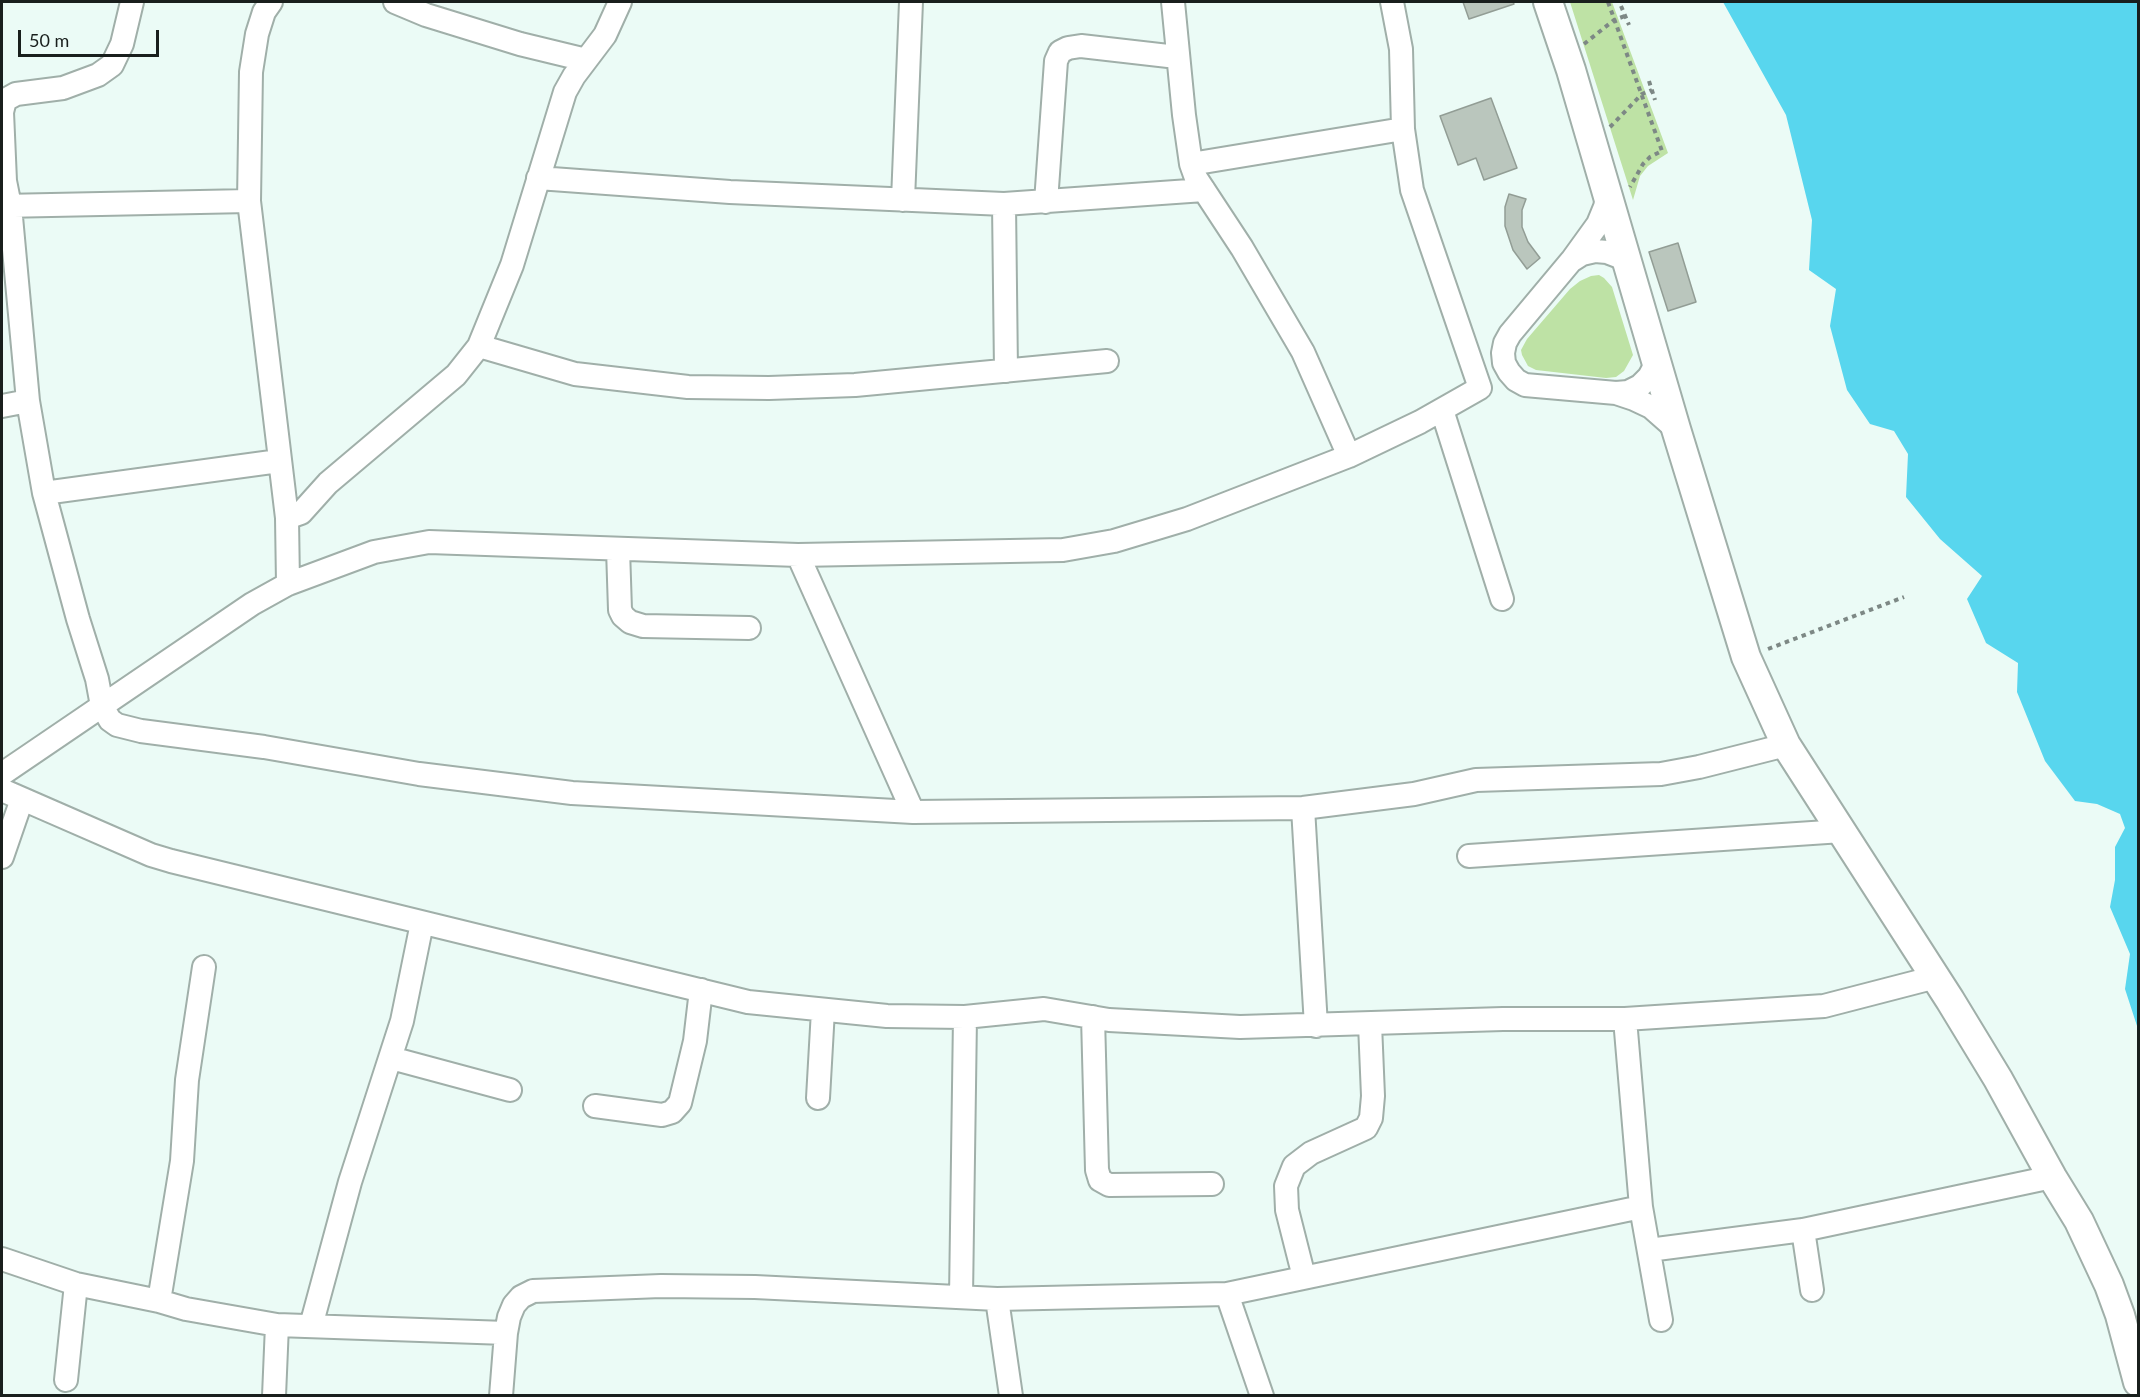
<!DOCTYPE html>
<style>
body{margin:0}
#map{position:relative;width:2140px;height:1397px;overflow:hidden;background:#ebfbf6;font-family:Lato,sans-serif}
canvas{display:block}
.frame{position:absolute;inset:0;border:3px solid #191f1d;pointer-events:none}
.scale{position:absolute;left:18px;top:30px;width:141px;height:27px;box-sizing:border-box;border:3px solid #191f1d;border-top:0;padding-left:8px;font-size:18px;line-height:21px;white-space:nowrap;color:#191f1d;-webkit-text-stroke:4px #ebfbf6;paint-order:stroke}
</style>
<div id="map">
<canvas width="2140" height="1397"></canvas>
<div class="frame"></div>
<div class="scale">50 m</div>
</div>
<script>
const c = document.querySelector('canvas').getContext('2d');
c.lineJoin = 'round';
function fill(path, color) {
  c.fillStyle = color;
  c.fill(path, 'evenodd');
}
function poly(rows) {
  const path = new Path2D();
  for (const r of rows) {
    path.moveTo(r[0], r[1]);
    for (let i = 2; i < r.length; i += 2) path.lineTo(r[i], r[i + 1]);
  }
  return path;
}
function stroke(path, color, width, dash) {
  c.strokeStyle = color;
  c.lineWidth = width;
  c.lineCap = dash ? 'butt' : 'round';
  c.setLineDash(dash || []);
  c.stroke(path);
}
const green = poly([
 [1570,2,1612,2,1668,153,1648,166,1640,176,1633,200],
 [1599,275,1604,278,1612,287,1633,355,1624,371,1616,377,1606,378,1536,370,1528,366,1522,355,1521,350,1527,339,1570,289,1580,281,1591,276]
]);
const water = poly([
 [1723,2,2138,2,2138,1029,2125,989,2130,954,2110,907,2115,880,2115,847,2125,828,2120,814,2097,804,2075,801,2045,761,2017,692,2018,663,1986,643,1967,599,1982,576,1940,539,1906,497,1908,454,1894,431,1870,424,1847,390,1830,326,1836,289,1809,270,1812,220,1786,115]
]);
const building = poly([
 [1463,2,1513,2,1514,4,1469,19,1463,2],
 [1491,98,1517,168,1484,180,1476,158,1458,165,1440,116,1491,98],
 [1509,194,1526,199,1522,210,1522,227,1528,242,1540,258,1527,269,1513,250,1505,226,1505,207,1509,194],
 [1678,243,1696,302,1668,311,1649,252,1678,243]
]);
const path = poly([
 [1608,2,1662,151,1650,157,1643,164,1630,187],
 [1621,6,1629,25],
 [1584,44,1614,20,1625,16],
 [1649,81,1655,100],
 [1610,127,1642,94,1652,90],
 [1768,649,1904,597]
]);
const minor = poly([
 [132,2,122,44,112,65,98,75,63,88,16,94,5,100,2,112,5,181,10,206,28,401,44,493,78,619,97,679,102,706,110,720,117,725,141,731,264,747,419,774,572,793,913,812,1303,808,1414,794,1476,780,1661,774,1699,767,1786,745],
 [271,2,264,12,257,34,251,72,249,201,287,518,288,584],
 [395,2,426,15,520,44,586,60],
 [1173,2,1184,115,1191,164,1196,178,1242,248,1303,352,1349,456],
 [1191,164,1403,129],
 [538,178,730,192,1004,204,1204,190],
 [903,200,911,2],
 [1046,202,1056,61,1060,52,1068,48,1081,46,1177,57],
 [1004,204,1006,371],
 [2,206,249,201],
 [1572,260,1598,224,1605,207,1608,193],
 [1629,265,1620,257,1607,252,1595,251,1582,254,1571,261,1510,334,1505,343,1503,353,1504,363,1509,372,1516,380,1525,385,1616,393,1628,392,1640,386,1649,377,1655,366,1655,356],
 [479,346,575,374,688,387,769,388,855,385,1107,361],
 [1616,393,1634,399,1651,407,1676,429],
 [2,406,28,401],
 [1442,410,1502,599],
 [44,493,279,461],
 [287,518,301,513,328,483,456,375,479,346,512,265,565,92,574,76,605,35,620,2],
 [618,549,620,610,623,616,630,622,643,626,749,628],
 [798,555,913,812],
 [2,774,252,604,288,584,374,552,429,542,798,555,1063,550,1114,541,1187,519,1349,456,1420,422,1480,388,1412,190,1403,129,1401,49,1392,2],
 [2,790,151,855,171,861,748,1002,887,1016,965,1017,1044,1009,1109,1020,1240,1027,1503,1019,1625,1019,1824,1006,1936,977],
 [1303,808,1316,1026],
 [1469,856,1842,831],
 [2,857,22,799],
 [1093,1017,1097,1170,1100,1180,1109,1185,1212,1184],
 [1625,1019,1641,1207,1661,1320],
 [391,1058,510,1090],
 [818,1098,823,1010],
 [595,1106,662,1115,672,1112,680,1103,695,1041,701,990],
 [1803,1230,1812,1290],
 [1649,1250,1803,1230,2052,1177],
 [2,1259,76,1284,159,1301,186,1309,277,1325,506,1333],
 [1304,1277,1287,1210,1286,1186,1294,1166,1311,1153,1366,1128,1371,1118,1373,1096,1370,1024],
 [1227,1294,1262,1396],
 [961,1297,965,1017],
 [997,1299,1011,1396],
 [159,1301,182,1161,187,1080,204,967],
 [311,1326,350,1182,402,1021,422,923],
 [66,1380,76,1284],
 [274,1396,277,1325],
 [501,1396,506,1333,509,1317,514,1305,521,1297,533,1291,661,1286,755,1287,997,1299,1227,1294,1641,1207]
]);
const tertiary = poly([
 [1548,2,1571,70,1676,429,1746,657,1786,745,1950,1000,1998,1079,2052,1177,2079,1221,2109,1285,2120,1315,2138,1382]
]);
fill(green, '#bee2a5');
fill(water, '#58d6ee');
fill(building, '#bac6bd');
stroke(building, '#929d95', 1.5);
stroke(minor, '#a0afa9', 26);
stroke(tertiary, '#a0afa9', 32);
stroke(path, '#7d8885', 4, [4.5, 4.5]);
stroke(minor, '#fff', 22);
stroke(tertiary, '#fff', 28);
</script>
